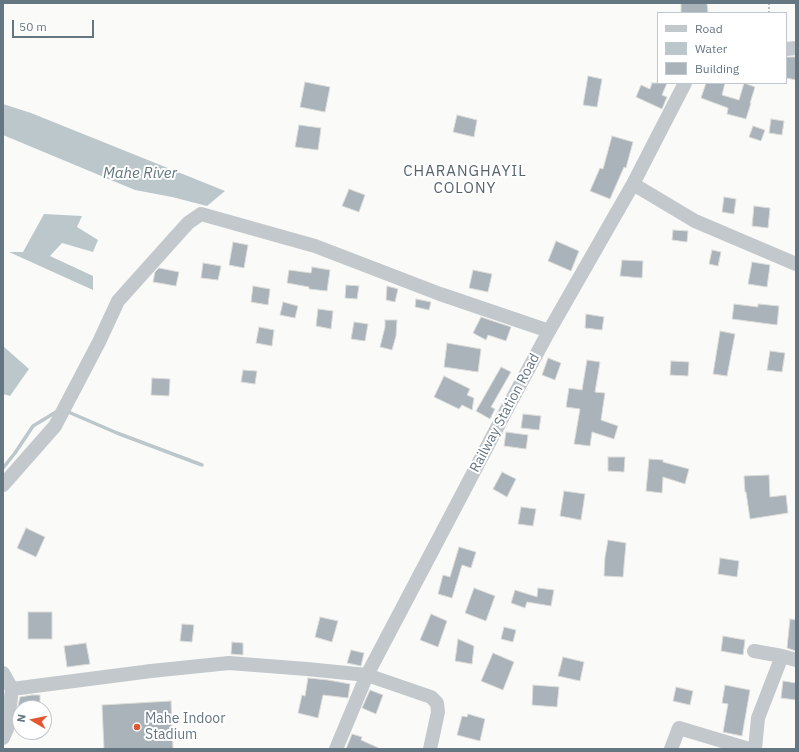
<!DOCTYPE html>
<style>
body{margin:0}
#map{position:relative;width:799px;height:752px;overflow:hidden;background:#fafaf8;font-family:"IBM Plex Sans",sans-serif}
canvas{display:block}
.frame{position:absolute;inset:0;border:4px solid #657683;pointer-events:none}
.legend{position:absolute;left:657px;top:12px;width:130px;height:72px;box-sizing:border-box;background:#fff;border:1px solid #c1c8cd;margin:0;padding:5px 7px;list-style:none;font-size:12px;color:#657683}
.legend li{display:flex;align-items:center;gap:8px;height:20px}
.legend b{width:20px;border:1px solid #c1c8cd}
.north{position:absolute;left:12px;top:700px;width:40px;height:40px;box-sizing:border-box;background:#fff;border:1px solid #c1c8cd;border-radius:50%;rotate:279deg;font-size:11px;font-weight:700;line-height:16px;text-align:center;color:#657683}
.north::after{content:'';display:block;margin:auto;width:14px;height:18px;background:#e4572e;clip-path:polygon(50% 0,100% 100%,50% 72%,0 100%)}
.scale{position:absolute;left:12px;top:20px;width:82px;height:18px;box-sizing:border-box;border:2px solid #657683;border-top:0;padding-left:5px;font-size:12px;line-height:14px;white-space:nowrap;color:#657683;-webkit-text-stroke:3px #fff;paint-order:stroke}
</style>
<div id="map">
<canvas width="799" height="752"></canvas>
<div class="frame"></div>
<ul class="legend">
<li><b style="height:5px;background:#c3c8cc"></b>Road</li>
<li><b style="height:11px;background:#bbc7cb"></b>Water</li>
<li><b style="height:11px;background:#aab3b9"></b>Building</li>
</ul>
<div class="north">N</div>
<div class="scale">50 m</div>
</div>
<script>
const c = document.querySelector('canvas').getContext('2d');
c.lineJoin = 'round';
function fill(path, color) {
  c.fillStyle = color;
  c.fill(path, 'evenodd');
}
function poly(rows) {
  const path = new Path2D();
  for (const r of rows) {
    path.moveTo(r[0], r[1]);
    for (let i = 2; i < r.length; i += 2) path.lineTo(r[i], r[i + 1]);
  }
  return path;
}
function stroke(path, color, width, dash) {
  c.strokeStyle = color;
  c.lineWidth = width;
  c.lineCap = dash ? 'butt' : 'round';
  c.setLineDash(dash || []);
  c.stroke(path);
}
function drawText(font, color, halo, rows, align = 'center') {
  c.font = font + ' "IBM Plex Sans",sans-serif';
  c.lineWidth = 4;
  c.setLineDash([]);
  c.textBaseline = 'middle';
  c.strokeStyle = halo;
  c.fillStyle = color;
  for (const [text, x, y, turn = 0] of rows) {
    c.save();
    c.translate(x, y);
    c.rotate((+turn || 0) * Math.PI / 180);
    c.textAlign = isNaN(turn) ? turn : align;
    if (halo) c.strokeText(text, 0, 0);
    c.fillText(text, 0, 0);
    c.restore();
  }
}
const water = poly([
 [3,104,31,113,225,191,207,206,172,197,135,190,3,135],
 [44,214,82,216,77,227,98,240,93,252,62,243,50,256,93,276,93,290,9,252,23,252],
 [3,346,29,369,10,396,3,394]
]);
const stream = poly([
 [66,411,117,433,202,465],
 [3,468,15,453,33,426,56,412]
]);
const building = poly([
 [681,3,707,3,708,13,681,13,681,3],
 [786,57,796,57,796,80,786,78,786,57],
 [588,76,602,79,597,107,583,105,588,76],
 [305,82,330,87,325,112,300,107,305,82],
 [652,83,667,83,662,95,667,97,662,109,636,97,641,85,650,89,652,83],
 [706,83,725,83,722,95,739,100,744,83,755,87,750,103,751,103,746,119,727,114,728,108,701,98,706,83],
 [457,115,477,120,474,137,453,132,457,115],
 [771,119,784,121,782,135,769,133,771,119],
 [299,125,321,128,318,150,295,147,299,125],
 [753,126,765,130,761,141,749,137,753,126],
 [612,136,633,142,626,168,624,167,610,199,590,191,600,168,603,169,612,136],
 [349,189,365,195,359,212,342,206,349,189],
 [724,197,736,199,734,214,722,212,724,197],
 [754,206,770,208,768,228,752,226,754,206],
 [673,230,688,231,687,242,672,240,673,230],
 [556,241,579,251,571,271,548,261,556,241],
 [233,242,248,245,244,268,229,265,233,242],
 [712,250,721,252,718,266,709,264,712,250],
 [622,260,643,261,642,278,620,276,622,260],
 [752,262,770,265,767,287,748,284,752,262],
 [203,263,221,266,218,280,201,278,203,263],
 [312,267,330,270,327,291,309,289,309,287,287,283,289,270,311,273,312,267],
 [159,268,179,272,176,286,153,282,155,272,159,268],
 [473,270,492,274,488,292,469,288,473,270],
 [346,285,359,286,357,299,345,298,346,285],
 [253,286,270,289,268,305,251,302,253,286],
 [387,286,398,289,395,302,386,300,387,286],
 [416,299,431,302,429,310,415,307,416,299],
 [283,302,298,306,295,318,280,315,283,302],
 [734,304,758,307,758,304,779,306,777,325,732,319,734,304],
 [318,309,333,311,331,329,316,326,318,309],
 [586,314,604,317,602,330,585,328,586,314],
 [481,317,511,327,506,341,488,335,486,340,473,333,481,317],
 [385,320,397,320,396,336,392,350,380,347,385,327,385,320],
 [354,322,368,324,365,341,351,339,354,322],
 [259,327,274,330,272,346,256,343,259,327],
 [720,331,735,334,727,376,713,374,720,331],
 [447,343,481,349,478,372,444,367,447,343],
 [770,351,785,353,782,372,767,370,770,351],
 [548,358,561,363,555,380,542,375,548,358],
 [587,360,600,362,595,392,605,393,601,420,618,426,614,439,592,432,590,446,574,444,580,409,566,407,569,388,582,390,587,360],
 [671,361,689,362,688,376,670,375,671,361],
 [501,367,511,372,491,407,495,409,490,419,476,411,501,367],
 [243,370,257,371,255,384,241,382,243,370],
 [444,376,470,389,467,395,474,398,472,410,462,405,459,409,434,397,444,376],
 [152,378,170,379,169,396,151,395,152,378],
 [523,414,541,416,539,430,521,428,523,414],
 [506,432,528,435,526,449,504,446,506,432],
 [608,457,625,457,624,472,608,471,608,457],
 [649,459,663,460,663,462,689,469,685,484,663,477,662,493,646,491,649,459],
 [502,472,516,479,507,497,493,489,502,472],
 [769,475,770,497,786,495,788,513,750,519,746,492,745,492,744,476,769,475],
 [564,491,585,494,581,520,560,516,564,491],
 [521,507,536,509,533,526,518,524,521,507],
 [26,528,45,537,36,557,17,548,26,528],
 [608,540,626,543,623,577,604,576,605,557,608,540],
 [459,547,476,552,471,568,462,565,452,598,438,594,443,575,450,577,459,547],
 [720,558,739,561,737,577,718,574,720,558],
 [474,588,495,596,486,621,465,613,474,588],
 [538,588,554,590,551,606,527,602,525,608,511,603,515,590,537,597,538,588],
 [28,612,52,612,52,639,28,639,28,612],
 [431,614,447,621,438,647,420,640,431,614],
 [320,617,338,621,332,642,315,637,320,617],
 [790,619,796,620,796,651,787,648,790,619],
 [182,624,194,625,192,642,180,641,182,624],
 [504,627,516,630,513,642,501,639,504,627],
 [723,636,745,640,743,655,721,651,723,636],
 [458,639,474,646,472,664,455,661,458,639],
 [232,642,243,643,243,655,231,654,232,642],
 [86,643,90,664,67,667,64,646,86,643],
 [351,650,364,653,361,666,347,663,351,650],
 [493,653,514,662,503,690,481,681,493,653],
 [563,657,584,662,580,681,558,676,563,657],
 [308,678,328,680,350,684,348,698,323,695,318,718,298,713,302,695,305,696,308,678],
 [783,681,796,683,796,700,781,698,783,681],
 [533,685,559,687,557,707,532,705,533,685],
 [725,685,750,690,742,736,723,732,728,704,722,703,725,685],
 [676,687,693,691,690,705,673,701,676,687],
 [370,690,383,695,376,714,362,708,370,690],
 [32,695,40,695,40,704,18,706,20,697,32,695],
 [171,701,173,749,104,749,102,705,171,701],
 [468,714,485,719,480,741,457,735,462,716,467,717,468,714],
 [352,734,362,737,361,740,381,749,346,749,352,734]
]);
const path = poly([
 [769,3,769,13]
]);
const minor = poly([
 [786,49,796,48],
 [633,184,695,221,796,264],
 [3,485,55,426,99,342,118,301,188,223,201,214,315,246,440,294,549,331],
 [754,651,782,656,758,718,755,749],
 [782,656,796,660],
 [3,673,12,689,151,671,229,663,307,669,367,675,431,697,437,703,438,712,430,749],
 [3,738,7,729,12,689],
 [336,749,367,675,509,405,549,331,633,184,685,83],
 [671,749,679,728,749,749]
]);
const markers = [
 [137,727,4,"#e4572e"]
];
const streetNames = [
 ["Railway Station Road",505,413,-62]
];
const poiNames = [
 ["Mahe Indoor",145,719],
 ["Stadium",145,735]
];
const neighbourhoodNames = [
 ["CHARANGHAYIL",465,172],
 ["COLONY",465,189]
];
const waterNames = [
 ["Mahe River",140,174]
];
fill(water, '#bbc7cb');
stroke(stream, '#bbc7cb', 3.5);
fill(building, '#aab3b9');
stroke(building, '#dcdcda', 1);
stroke(path, '#bbbfc2', 2, [2, 2]);
stroke(minor, '#c3c8cc', 14);
for (const [x, y, r, color] of markers) {
  const dot = new Path2D();
  dot.arc(x, y, r, 0, 2 * Math.PI);
  c.fillStyle = color;
  c.fill(dot);
  stroke(dot, '#fff', 1.5);
}
drawText('14px', '#657683', '#fff', streetNames);
drawText('14px', '#657683', '#fff', poiNames, 'left');
c.letterSpacing = '1px';
drawText('15px', '#57646e', '#fff', neighbourhoodNames);
c.letterSpacing = '0px';
drawText('italic 15px', '#60757c', '#fff', waterNames);
</script>
